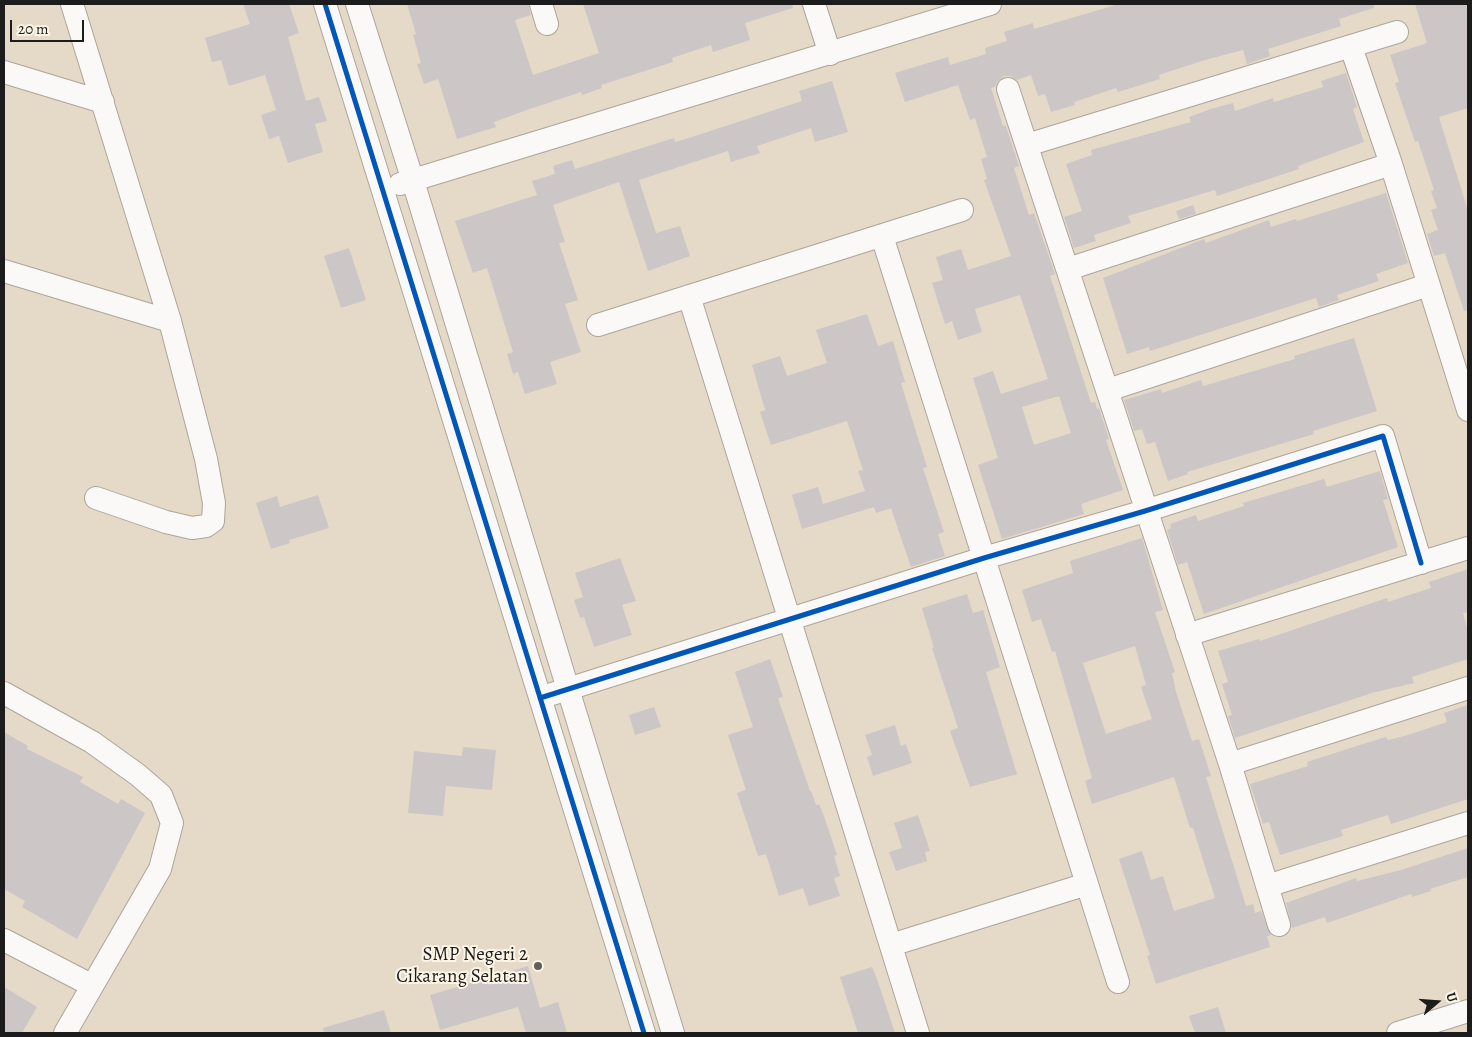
<!DOCTYPE html>
<style>
body{margin:0}
#map{position:relative;width:1472px;height:1037px;overflow:hidden;background:#e5d9c8;font-family:Alegreya,serif}
canvas{display:block}
.frame{position:absolute;inset:0;border:5px solid #1c1c1c;pointer-events:none}
.north{position:absolute;left:1412px;top:977px;width:50px;height:50px;-webkit-text-stroke:4px #fcf5e5;paint-order:stroke;rotate:72deg;font-size:14px;font-weight:700;line-height:20px;text-align:center;color:#1c1c1c}
.north::after{content:'';display:block;margin:auto;width:18px;height:22px;background:#1c1c1c;clip-path:polygon(50% 0,100% 100%,50% 72%,0 100%)}
.scale{position:absolute;left:10px;top:20px;width:74px;height:22px;box-sizing:border-box;border:2px solid #1c1c1c;border-top:0;padding-left:6px;font-size:15px;line-height:18px;white-space:nowrap;color:#1c1c1c;-webkit-text-stroke:4px #fcf5e5;paint-order:stroke}
</style>
<div id="map">
<canvas width="1472" height="1037"></canvas>
<div class="frame"></div>
<div class="north">U</div>
<div class="scale">20 m</div>
</div>
<script>
const c = document.querySelector('canvas').getContext('2d');
c.lineJoin = 'round';
function fill(path, color) {
  c.fillStyle = color;
  c.fill(path, 'evenodd');
}
function poly(rows) {
  const path = new Path2D();
  for (const r of rows) {
    path.moveTo(r[0], r[1]);
    for (let i = 2; i < r.length; i += 2) path.lineTo(r[i], r[i + 1]);
  }
  return path;
}
function stroke(path, color, width, dash) {
  c.strokeStyle = color;
  c.lineWidth = width;
  c.lineCap = dash ? 'butt' : 'round';
  c.setLineDash(dash || []);
  c.stroke(path);
}
function drawText(font, color, halo, rows, align = 'center') {
  c.font = font + ' Alegreya,serif';
  c.lineWidth = 4;
  c.setLineDash([]);
  c.textBaseline = 'middle';
  c.strokeStyle = halo;
  c.fillStyle = color;
  for (const [text, x, y, turn = 0] of rows) {
    c.save();
    c.translate(x, y);
    c.rotate((+turn || 0) * Math.PI / 180);
    c.textAlign = isNaN(turn) ? turn : align;
    if (halo) c.strokeText(text, 0, 0);
    c.fillText(text, 0, 0);
    c.restore();
  }
}
const building = poly([
 [243,4,289,4,299,33,288,37,306,101,319,97,327,121,315,124,323,152,288,163,279,136,269,139,261,115,276,110,265,75,229,86,221,60,212,62,205,38,250,24],
 [407,4,528,4,531,15,515,20,533,75,599,53,583,4,792,4,793,8,745,23,750,40,713,52,711,45,672,58,673,62,601,85,602,88,582,95,581,92,527,110,494,122,496,127,457,139,438,79,424,84,417,64,421,63,413,35,416,34],
 [1119,4,1374,4,1374,8,1339,19,1341,26,1268,49,1270,56,1247,64,1243,50,1205,60,1159,75,1160,79,1118,92,1116,88,1074,102,1075,105,1051,112,1045,94,1038,96,1031,75,1017,80,1011,76,1004,76,998,81,995,87,991,88,1003,126,1006,126,1012,145,1019,166,1014,168,1029,215,1034,213,1055,274,1050,276,1091,403,1095,402,1097,409,1099,408,1109,439,1106,440,1123,490,1081,504,1084,514,1002,539,978,465,998,458,973,378,993,371,1001,394,1048,379,1020,295,975,309,982,332,958,340,952,321,945,324,932,283,943,280,936,257,961,249,968,270,1011,256,984,180,987,179,981,159,987,157,975,118,970,120,958,85,905,102,895,73,948,57,950,65,986,54,985,48,1007,41,1004,32,1033,23,1034,29],
 [1059,396,1071,433,1034,445,1022,407],
 [1415,4,1468,4,1468,108,1439,117,1468,211,1468,310,1464,311,1445,253,1434,256,1427,234,1438,230,1431,210,1437,208,1431,191,1434,190,1418,141,1415,142,1395,83,1399,82,1390,55,1427,43],
 [1346,73,1357,107,1353,109,1364,142,1298,166,1299,169,1217,196,1215,190,1128,216,1131,223,1094,235,1096,241,1074,248,1064,217,1082,211,1066,164,1092,155,1091,150,1191,122,1189,117,1211,109,1233,103,1235,111,1273,98,1274,102,1323,87,1321,81],
 [832,81,848,132,815,142,811,128,757,146,760,153,731,162,728,151,639,180,656,233,680,226,690,256,648,271,619,182,553,205,565,242,559,243,578,300,565,304,581,352,550,362,557,384,525,394,518,372,513,374,507,354,513,352,487,268,473,273,455,221,537,195,532,181,555,174,553,166,572,160,575,169,674,138,675,142,692,137,802,101,799,91],
 [1386,193,1408,263,1376,274,1379,281,1337,295,1339,300,1319,307,1316,298,1150,351,1149,347,1127,354,1103,278,1204,239,1206,243,1269,220,1271,227,1296,219,1297,221],
 [1193,205,1196,214,1179,219,1176,211],
 [349,248,366,300,341,308,324,256],
 [867,314,878,346,893,341,905,382,901,383,927,467,923,468,944,532,938,534,945,556,911,567,891,508,876,513,874,507,802,529,792,495,818,487,823,504,865,491,858,471,863,470,847,421,771,445,760,412,765,410,752,365,780,356,787,376,827,363,816,330],
 [1354,338,1377,411,1313,431,1314,434,1187,472,1188,474,1168,481,1155,442,1147,444,1142,429,1134,431,1124,400,1161,389,1162,393,1201,380,1203,386,1295,359,1294,356],
 [1380,471,1388,499,1383,500,1398,547,1204,614,1187,562,1178,565,1167,530,1171,528,1170,524,1196,515,1198,521,1244,506,1243,503,1324,479,1327,487],
 [318,495,329,528,289,540,290,543,271,549,256,503,277,496,280,507],
 [1142,538,1163,610,1155,612,1175,672,1172,673,1176,692,1192,741,1199,739,1211,776,1206,777,1246,906,1253,904,1255,913,1261,911,1271,935,1267,936,1270,947,1156,984,1147,956,1150,955,1119,859,1142,851,1151,880,1163,876,1174,911,1215,898,1193,828,1190,828,1174,777,1092,804,1085,781,1092,778,1055,651,1052,652,1041,619,1032,622,1022,590,1073,573,1070,561],
 [1135,646,1146,685,1141,687,1152,719,1106,734,1083,663],
 [620,558,636,601,622,605,632,635,594,647,584,617,580,618,574,600,583,597,575,573],
 [1468,569,1468,612,1463,613,1468,631,1468,659,1412,677,1414,683,1372,693,1235,738,1228,716,1232,715,1222,684,1228,682,1218,651,1259,639,1260,641,1387,598,1388,602,1431,588,1429,582],
 [967,594,973,613,983,610,1000,667,986,672,1017,774,970,787,950,731,958,728,932,648,934,648,922,608],
 [770,659,783,697,778,698,810,791,811,791,816,805,819,804,825,819,837,855,834,856,840,876,834,878,840,896,809,906,803,888,779,896,766,854,758,856,737,793,746,790,728,735,753,727,735,672],
 [1468,705,1468,799,1391,824,1388,815,1341,830,1343,836,1280,855,1269,822,1263,824,1250,784,1308,766,1307,762,1363,744,1386,737,1388,740,1408,735,1447,722,1444,713],
 [654,707,661,727,635,735,629,715],
 [895,725,901,746,906,744,912,763,873,776,867,757,872,755,865,735],
 [4,732,28,746,27,749,83,777,80,782,118,804,121,799,145,813,77,939,22,907,25,901,4,889],
 [463,747,496,750,492,790,446,786,443,816,408,813,414,751,462,756],
 [918,815,930,851,925,852,927,861,896,871,889,852,902,848,894,823],
 [1468,848,1468,877,1430,889,1431,891,1412,897,1411,894,1327,923,1325,917,1292,928,1286,903,1356,878,1357,881,1401,870],
 [528,966,540,1008,558,1002,567,1033,526,1033,518,1007,440,1030,430,995],
 [872,967,877,979,895,1033,858,1033,840,977],
 [4,987,37,1007,22,1033,4,1033],
 [1218,1007,1226,1033,1195,1033,1189,1016],
 [384,1010,391,1033,324,1033,323,1028]
]);
const minor = poly([
 [72,4,170,321,206,459,214,503,213,521,206,526,192,528,166,522,96,498],
 [325,4,644,1033],
 [357,4,413,181,673,1033],
 [541,4,547,24],
 [814,4,830,54],
 [1351,47,1391,164,1468,410],
 [4,72,103,102],
 [1008,89,1230,764,1279,925],
 [1027,145,1397,32],
 [400,184,990,4],
 [882,236,1118,982],
 [1068,269,1391,164],
 [4,271,170,321],
 [689,296,918,1033],
 [598,325,962,210],
 [1108,390,1428,285],
 [1187,635,1468,548],
 [4,693,92,742,138,775,161,795,172,823,160,869,65,1033],
 [552,694,984,558,1145,511,1383,436,1421,563],
 [1230,764,1468,688],
 [1267,886,1468,823],
 [4,940,91,985],
 [891,945,1087,884],
 [1398,1033,1468,1011]
]);
const cycleway = poly([
 [325,4,644,1033],
 [540,698,984,558,1145,511,1383,436,1421,563]
]);
const markers = [
 [538,966,5,"#625e58"]
];
const poiNames = [
 ["SMP Negeri 2",528,955],
 ["Cikarang Selatan",528,977]
];
fill(building, '#cdc6c7');
stroke(minor, '#aca59a', 24);
stroke(minor, '#fbf9f7', 22);
stroke(cycleway, '#0057b8', 5);
for (const [x, y, r, color] of markers) {
  const dot = new Path2D();
  dot.arc(x, y, r, 0, 2 * Math.PI);
  c.fillStyle = color;
  c.fill(dot);
  stroke(dot, '#fcf5e5', 2);
}
drawText('19px', '#1c1c1c', '#fcf5e5', poiNames, 'right');
</script>
